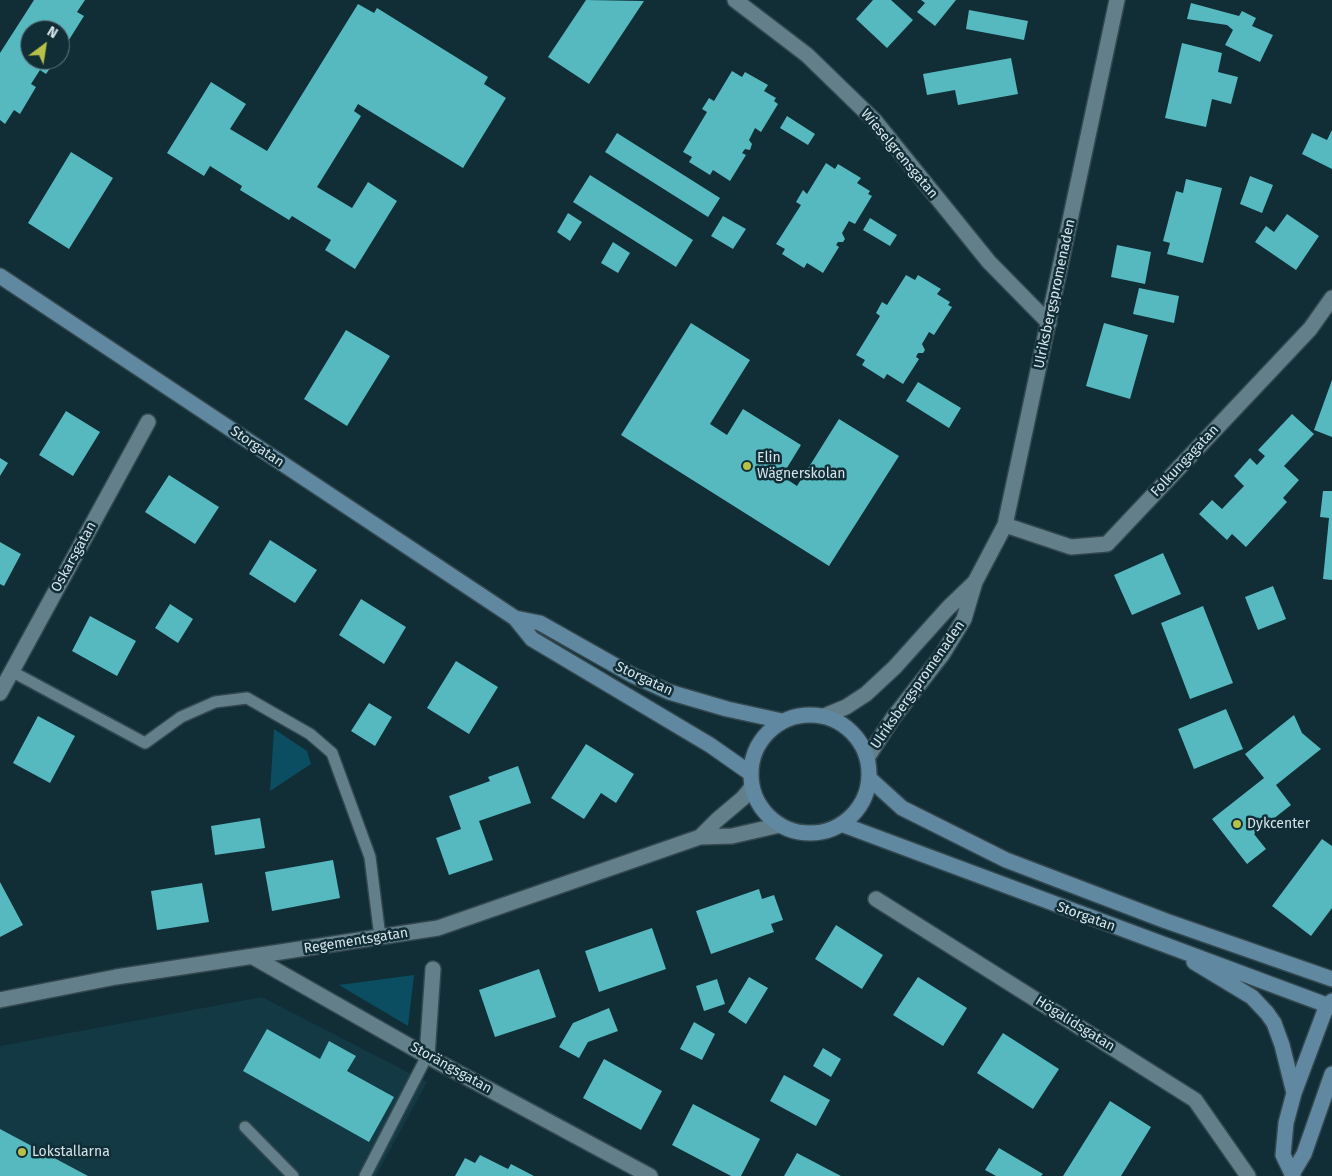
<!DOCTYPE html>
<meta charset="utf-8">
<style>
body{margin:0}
#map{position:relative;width:1332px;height:1176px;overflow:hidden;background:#112d36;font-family:"Fira Sans",sans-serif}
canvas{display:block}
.north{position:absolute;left:20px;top:20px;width:50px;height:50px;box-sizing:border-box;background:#112d36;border:1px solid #5f777e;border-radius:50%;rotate:31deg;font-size:14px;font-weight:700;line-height:20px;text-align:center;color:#d5e5eb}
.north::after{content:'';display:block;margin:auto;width:18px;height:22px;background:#b8c147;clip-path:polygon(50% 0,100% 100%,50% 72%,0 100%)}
</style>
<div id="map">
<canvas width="1332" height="1176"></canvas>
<div class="north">N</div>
</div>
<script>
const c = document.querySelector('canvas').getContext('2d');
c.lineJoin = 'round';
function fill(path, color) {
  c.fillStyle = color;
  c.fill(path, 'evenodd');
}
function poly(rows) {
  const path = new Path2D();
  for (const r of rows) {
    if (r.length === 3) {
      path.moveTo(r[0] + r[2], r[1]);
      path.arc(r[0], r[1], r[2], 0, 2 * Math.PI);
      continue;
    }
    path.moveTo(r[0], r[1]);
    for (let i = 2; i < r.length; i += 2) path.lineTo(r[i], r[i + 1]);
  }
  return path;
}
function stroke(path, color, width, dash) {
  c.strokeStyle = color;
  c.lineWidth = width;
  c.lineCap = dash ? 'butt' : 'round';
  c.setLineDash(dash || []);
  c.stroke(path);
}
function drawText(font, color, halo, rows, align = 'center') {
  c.font = font + ' "Fira Sans",sans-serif';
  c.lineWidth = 5;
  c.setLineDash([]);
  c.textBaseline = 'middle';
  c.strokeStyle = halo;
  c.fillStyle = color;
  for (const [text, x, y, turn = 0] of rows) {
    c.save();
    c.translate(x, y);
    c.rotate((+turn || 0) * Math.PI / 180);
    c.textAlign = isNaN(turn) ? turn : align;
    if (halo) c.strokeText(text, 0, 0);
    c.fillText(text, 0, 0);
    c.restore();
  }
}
const built = poly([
 [262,997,427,1082,376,1176,0,1176,0,1046]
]);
const green = poly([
 [274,729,307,751,311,764,270,791],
 [414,975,408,1026,339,985]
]);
const building = poly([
 [34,0,85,0,77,12,84,16,67,43,60,39,60,30,30,30,30,60,55,61,46,74,40,70,31,84,36,87,20,114,14,110,5,124,0,120,0,53],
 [586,0,644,1,589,84,548,57],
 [873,0,891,0,913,20,887,48,856,19],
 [921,0,956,0,935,26,917,12,925,3],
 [1191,3,1239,16,1242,11,1256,18,1252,26,1273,35,1260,62,1225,45,1233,30,1227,25,1187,19],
 [358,4,374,13,377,8,488,77,484,84,506,98,463,168,358,104,354,111,361,116,317,187,352,208,368,182,397,201,355,269,325,250,331,240,292,216,289,220,240,190,242,186,210,166,204,176,167,153,211,82,246,104,230,129,267,151],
 [969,10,1028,21,1024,40,966,29],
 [1182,43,1222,53,1218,72,1238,77,1231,104,1212,99,1206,127,1165,118],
 [1011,58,1018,94,958,105,955,90,927,95,923,74],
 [732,71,742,77,745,72,768,85,764,91,776,98,774,101,778,104,761,132,755,128,749,140,752,144,750,150,745,149,742,153,746,155,730,181,713,170,710,175,689,162,692,157,683,152,707,112,702,109,709,98,714,101],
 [787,116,815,134,808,145,780,128],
 [1332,130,1332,169,1302,154,1312,133,1327,140],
 [617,133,720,198,708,217,605,152],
 [71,152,113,178,69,249,28,223],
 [826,163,835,169,838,164,861,178,857,183,870,191,868,194,872,196,855,224,849,221,842,233,845,239,843,242,838,242,836,245,839,247,823,273,807,263,804,268,782,254,785,249,776,244,801,205,796,202,803,190,807,194],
 [590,175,693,240,676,267,573,202],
 [1250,176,1273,185,1262,213,1240,204],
 [1186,179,1222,188,1203,263,1167,254,1170,243,1163,241,1176,191,1183,193],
 [568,213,582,222,570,241,557,232],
 [1287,214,1319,236,1296,270,1255,242,1266,226,1274,232],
 [723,216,746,229,733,249,711,236],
 [870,218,897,235,890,246,863,230],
 [613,242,630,253,618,273,601,263],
 [1117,245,1151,252,1145,284,1111,277],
 [906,275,915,280,918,275,941,289,937,294,950,302,948,305,952,307,934,335,929,332,922,344,925,350,923,353,918,353,916,357,919,359,903,384,887,374,884,379,862,365,865,360,856,355,880,316,876,313,882,302,887,305],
 [1139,288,1179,296,1174,323,1133,314],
 [691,323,750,360,710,424,727,435,743,409,801,445,782,476,797,486,839,419,899,456,829,566,621,435],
 [1104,323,1148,335,1130,399,1086,386],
 [346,330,390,356,347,426,304,399],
 [1332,380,1332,437,1314,430],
 [918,382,961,408,949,428,906,401],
 [66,411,100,432,73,476,39,455],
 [1292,414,1314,434,1284,466,1299,480,1283,498,1287,502,1246,547,1232,534,1227,540,1199,514,1212,500,1222,509,1244,486,1234,476,1250,458,1257,465,1265,456,1258,450],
 [0,458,8,463,0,476],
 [169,475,219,507,195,544,145,512],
 [1323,491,1332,491,1332,580,1323,579,1329,518,1320,517],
 [270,540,317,570,295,603,249,574],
 [0,542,21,554,4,586,0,584],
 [1163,553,1181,594,1132,615,1114,575],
 [1273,586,1286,619,1258,630,1245,597],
 [361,599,406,627,384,664,339,635],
 [170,604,193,619,178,643,155,628],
 [1203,606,1233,683,1190,699,1161,623],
 [90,616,136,641,117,676,72,651],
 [456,661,498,687,469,734,427,708],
 [369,703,392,717,375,746,351,731],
 [1226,709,1243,749,1194,769,1178,729],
 [1294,715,1302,733,1321,749,1276,785,1291,805,1254,834,1266,849,1247,864,1212,819,1264,778,1245,754],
 [38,716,75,736,50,783,13,763],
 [586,744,634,774,616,803,601,793,584,819,551,798],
 [518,766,531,803,479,821,493,860,449,875,436,838,461,829,449,796,490,781,488,777],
 [260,818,265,848,215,855,211,826],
 [1322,839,1332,846,1332,908,1311,936,1272,906],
 [333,860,340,898,272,911,265,872],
 [0,882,23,925,0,937],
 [202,883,209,922,157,930,151,891],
 [759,889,762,899,774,895,783,920,771,924,774,932,711,954,696,911],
 [836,925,883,955,862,989,815,959],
 [652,928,666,969,599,992,585,951],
 [539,969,556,1017,495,1037,479,990],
 [749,977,768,988,746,1024,728,1012],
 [918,977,967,1008,943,1046,893,1015],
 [717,979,725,1004,704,1011,696,986],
 [609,1008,618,1031,588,1042,579,1058,559,1047,573,1023],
 [694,1022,715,1034,702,1060,680,1049],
 [267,1029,320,1059,329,1041,356,1056,347,1071,394,1097,369,1142,243,1071],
 [1003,1033,1059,1069,1033,1109,977,1073],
 [823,1048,841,1059,831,1077,813,1066],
 [604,1059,662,1091,641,1130,583,1098],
 [784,1075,830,1100,816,1126,770,1101],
 [1110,1101,1151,1127,1121,1176,1063,1176],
 [693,1104,760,1139,741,1176,731,1176,672,1145],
 [0,1129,88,1176,0,1176],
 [999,1148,1043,1174,1041,1176,996,1176,985,1170],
 [797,1153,841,1176,784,1176],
 [480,1155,508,1169,511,1164,534,1176,455,1176,465,1158,475,1163]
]);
const lane = poly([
 [11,671,145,743,181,717,215,702,247,698,310,734,332,753,370,857,380,937],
 [245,1127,293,1176],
 [365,1176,427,1056]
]);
const street = poly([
 [735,0,807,55,875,121,989,262,1049,323],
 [1005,525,1071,547,1107,544,1310,329,1332,298],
 [0,693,148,422],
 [824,716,846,707,866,694,895,667,948,608,974,583],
 [867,758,893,718,942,655,964,619,975,582,1005,525,1117,0],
 [700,837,717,820,743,798,752,787],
 [876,899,1195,1100,1248,1176],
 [253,957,427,1056,650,1176],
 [0,1000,116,977,438,928,700,837,732,836,780,825],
 [427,1056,433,969]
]);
const secondary = poly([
 [0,276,515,618,532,639,710,745,750,773],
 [515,618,540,623,632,675,669,692,727,709,782,721],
 [810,774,59],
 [869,778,902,808,1006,860,1166,921,1332,979],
 [841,824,1332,1007],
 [1194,962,1252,997,1267,1013,1274,1023,1282,1045,1294,1093],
 [1292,1174,1304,1154,1332,1074],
 [1293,1176,1283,1155,1286,1123,1294,1093,1327,1005,1332,1001]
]);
const markers = [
 [747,466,5,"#b8c147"],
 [1237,824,5,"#b8c147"],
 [22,1152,5,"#b8c147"]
];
const streetNames = [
 ["Wieselgrensgatan",899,154,50],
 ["Ulriksbergspromenaden",1055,294,-78],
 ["Storgatan",257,447,34],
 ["Folkungagatan",1185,461,-47],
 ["Oskarsgatan",74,557,-61],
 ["Storgatan",644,679,25],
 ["Ulriksbergspromenaden",918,685,-55],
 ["Storgatan",1086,917,20],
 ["Regementsgatan",356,941,-9],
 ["Högalidsgatan",1075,1024,32],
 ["Storängsgatan",451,1068,29]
];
const poiNames = [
 ["Elin",757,458],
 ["Wägnerskolan",757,474],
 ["Dykcenter",1247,824],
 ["Lokstallarna",32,1152]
];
fill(built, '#123944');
fill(green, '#0b4e61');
fill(building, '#56b9bf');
stroke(lane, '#33474e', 14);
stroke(street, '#33474e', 18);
stroke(secondary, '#33474e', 18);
stroke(lane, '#627f8a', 11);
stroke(street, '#627f8a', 15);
stroke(secondary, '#6088a0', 15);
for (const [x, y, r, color] of markers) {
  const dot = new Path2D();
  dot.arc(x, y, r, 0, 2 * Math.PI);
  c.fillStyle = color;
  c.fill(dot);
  stroke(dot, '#112d36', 2);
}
drawText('14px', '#d5e5eb', '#112d36', streetNames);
drawText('14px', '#d5e5eb', '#112d36', poiNames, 'left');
</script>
